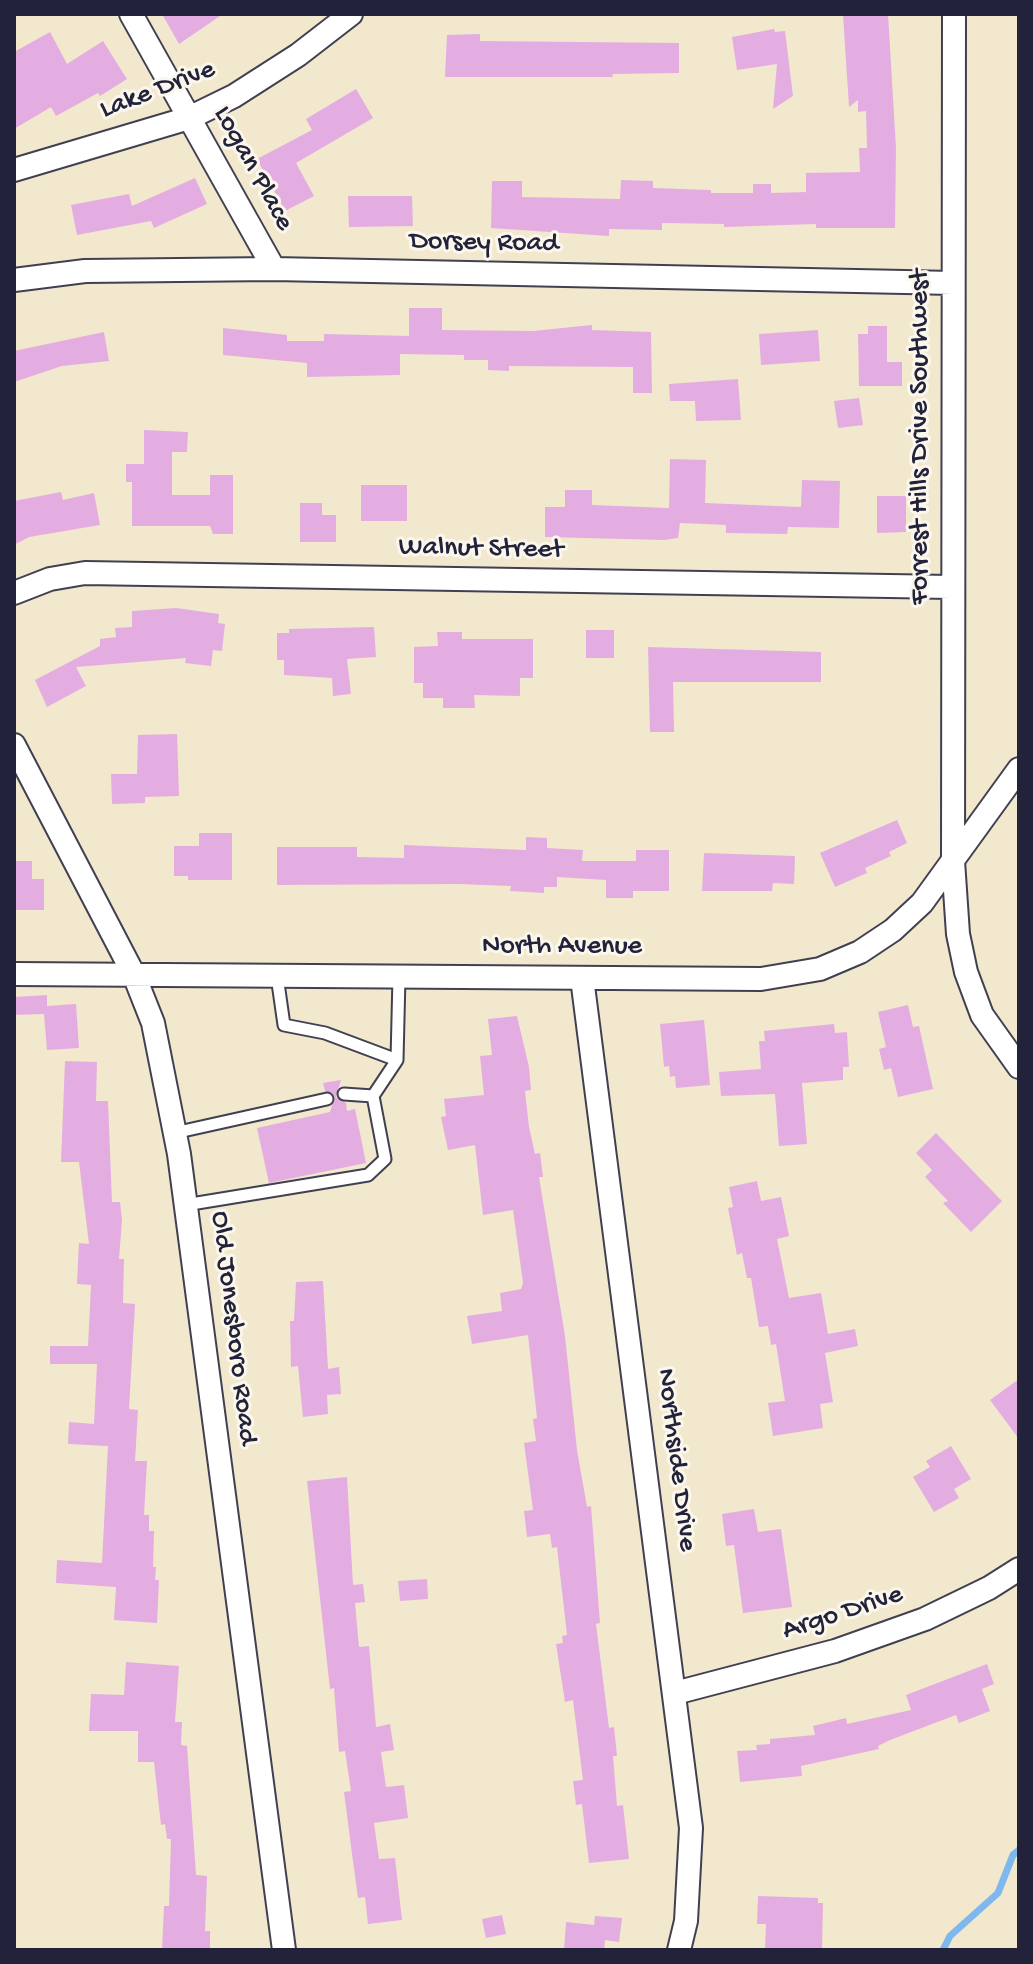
<!DOCTYPE html>
<style>
body{margin:0}
#map{position:relative;width:1033px;height:1964px;overflow:hidden;background:#f1e8ce;font-family:"Gochi Hand",sans-serif}
canvas{display:block}
.frame{position:absolute;inset:0;border:16px solid #22223b;pointer-events:none}
</style>
<div id="map">
<canvas width="1033" height="1964"></canvas>
<div class="frame"></div>
</div>
<script>
const c = document.querySelector('canvas').getContext('2d');
c.lineJoin = 'round';
function poly(rows) {
  const path = new Path2D();
  for (const r of rows) {
    path.moveTo(r[0], r[1]);
    for (let i = 2; i < r.length; i += 2) path.lineTo(r[i], r[i + 1]);
  }
  return path;
}
function stroke(path, color, width, dash) {
  c.strokeStyle = color;
  c.lineWidth = width;
  c.lineCap = dash ? 'butt' : 'round';
  c.setLineDash(dash || []);
  c.stroke(path);
}
function fill(path, color) {
  c.fillStyle = color;
  c.fill(path, 'evenodd');
}
function drawText(font, color, halo, rows, align = 'center') {
  c.font = font + ' "Gochi Hand",sans-serif';
  c.lineWidth = 6;
  c.setLineDash([]);
  c.textBaseline = 'middle';
  c.strokeStyle = halo;
  c.fillStyle = color;
  for (const [text, x, y, turn = 0] of rows) {
    c.save();
    c.translate(x, y);
    c.rotate((+turn || 0) * Math.PI / 180);
    c.textAlign = isNaN(turn) ? turn : align;
    if (halo) c.strokeText(text, 0, 0);
    c.fillText(text, 0, 0);
    c.restore();
  }
}
const stream = poly([
 [943,1950,950,1936,998,1893,1013,1855,1019,1850]
]);
const building = poly([
 [162,14,223,14,179,44],
 [888,14,896,148,895,228,816,228,816,224,724,227,724,224,662,223,662,230,609,229,609,236,491,228,492,181,522,181,522,197,620,199,621,180,653,181,653,188,711,190,711,193,753,193,753,184,771,184,771,193,806,192,806,173,860,172,859,148,867,148,866,111,858,112,858,100,849,107,843,15],
 [774,29,775,32,785,31,793,96,773,109,777,64,737,70,732,37],
 [50,32,67,64,103,41,127,79,100,96,98,93,56,116,51,107,14,129,14,52],
 [480,34,480,41,679,43,679,73,612,74,613,77,445,77,447,35],
 [356,89,373,118,296,163,314,196,285,211,257,159,312,130,306,119],
 [195,178,207,204,154,228,151,221,77,235,71,205,129,194,132,206],
 [348,196,412,196,413,226,349,227],
 [409,308,442,308,442,330,533,331,592,325,592,330,651,332,652,393,633,393,633,367,509,366,509,371,488,370,488,360,464,360,464,355,400,354,400,375,307,377,307,363,223,355,223,328,287,335,287,341,324,341,324,334,409,336],
 [868,326,887,326,887,362,902,362,902,386,859,386,858,334,868,334],
 [818,330,820,361,761,365,759,334],
 [104,332,109,361,62,366,14,382,14,351],
 [738,379,741,420,696,421,695,401,670,401,669,384],
 [859,398,863,425,838,428,834,401],
 [144,430,188,432,187,452,172,452,172,495,210,495,210,475,233,475,233,534,213,534,210,526,132,526,132,482,126,482,126,464,144,464],
 [670,459,706,460,705,503,801,507,802,480,840,481,839,528,788,527,787,534,726,533,726,525,680,523,678,538,664,540,545,537,545,507,565,507,565,490,592,490,592,505,669,508],
 [361,485,407,485,407,521,361,521],
 [61,492,63,500,94,493,100,525,29,537,14,545,14,501],
 [877,496,906,496,906,532,877,533],
 [300,503,322,503,322,515,336,515,336,542,300,542],
 [176,608,219,614,218,623,225,624,222,651,213,650,211,666,185,663,186,658,76,667,86,686,47,707,35,680,100,646,100,639,116,637,115,628,132,627,132,611],
 [374,627,376,657,347,659,351,694,333,696,332,678,284,675,284,660,277,660,277,633,289,633,289,629],
 [586,630,614,630,614,658,586,658],
 [437,632,462,632,462,639,533,639,533,678,520,678,520,696,474,695,475,708,443,708,443,698,423,698,423,683,414,683,414,647,438,646],
 [648,647,821,652,821,682,673,682,674,732,650,732],
 [177,734,179,796,145,797,145,803,112,804,111,774,137,774,138,735],
 [897,820,907,843,889,852,891,856,865,868,867,873,835,887,820,853],
 [199,833,232,833,232,880,188,880,188,876,174,876,174,846,199,846],
 [526,837,547,838,547,848,583,850,582,861,636,861,636,850,669,850,669,891,633,891,633,898,606,898,606,880,557,877,557,887,544,887,544,893,510,891,511,886,458,884,277,885,277,847,357,847,357,857,404,858,404,845,526,850],
 [704,853,795,856,794,884,773,883,772,891,702,891],
 [14,861,32,861,32,879,44,879,44,910,14,910],
 [47,995,47,1006,76,1004,79,1048,47,1050,44,1014,14,1015,14,997],
 [908,1005,913,1027,919,1026,933,1089,898,1097,891,1068,884,1070,879,1049,886,1047,878,1012],
 [517,1016,529,1067,531,1090,525,1091,529,1127,535,1154,540,1153,543,1177,539,1177,565,1336,577,1450,587,1507,591,1506,600,1623,596,1624,609,1728,614,1727,617,1756,613,1756,617,1806,623,1805,629,1859,589,1863,582,1804,576,1805,573,1781,583,1780,573,1700,565,1702,556,1644,563,1643,562,1636,567,1635,557,1547,552,1548,550,1534,527,1537,524,1511,533,1510,524,1443,536,1441,533,1419,537,1418,528,1335,472,1344,467,1316,502,1311,500,1293,521,1289,523,1283,513,1210,483,1215,475,1145,448,1150,441,1117,446,1116,444,1099,484,1095,480,1056,492,1055,488,1019],
 [704,1020,710,1085,676,1088,675,1076,670,1077,669,1066,664,1067,660,1024],
 [834,1024,835,1033,847,1032,849,1067,843,1067,843,1080,802,1083,807,1144,779,1146,775,1094,721,1096,719,1072,761,1069,759,1041,765,1041,764,1031],
 [65,1061,97,1062,96,1101,108,1101,112,1202,120,1202,122,1220,119,1259,124,1259,123,1303,135,1304,129,1409,138,1410,135,1461,147,1461,144,1515,149,1515,149,1531,154,1531,153,1567,156,1567,155,1580,159,1580,157,1623,114,1620,116,1587,56,1583,57,1560,102,1563,108,1446,68,1444,69,1422,94,1424,97,1364,50,1364,50,1346,88,1346,91,1285,77,1284,79,1243,89,1244,79,1162,61,1162],
 [341,1080,336,1097,346,1103,347,1111,355,1109,366,1163,269,1183,257,1128,330,1112,335,1096,325,1091,323,1083],
 [936,1133,1002,1201,971,1232,943,1203,948,1201,925,1177,932,1170,916,1153],
 [757,1181,761,1201,781,1197,789,1236,777,1239,789,1298,821,1293,828,1334,855,1329,858,1346,825,1353,833,1402,820,1404,823,1428,773,1436,768,1403,785,1401,776,1344,771,1345,768,1326,759,1327,751,1278,747,1278,742,1253,737,1255,728,1208,733,1207,729,1187],
 [323,1281,328,1369,339,1367,341,1394,327,1395,328,1414,303,1417,298,1366,291,1367,290,1321,294,1321,296,1282],
 [1019,1379,1019,1439,990,1400],
 [951,1446,971,1479,954,1489,959,1498,934,1512,913,1477,930,1467,926,1461],
 [347,1477,353,1585,363,1584,365,1602,355,1603,359,1647,369,1646,376,1727,390,1724,394,1750,381,1752,386,1787,404,1785,408,1818,374,1823,379,1859,395,1858,402,1920,368,1924,365,1897,358,1898,352,1854,344,1792,351,1791,345,1751,339,1752,334,1688,330,1689,307,1481],
 [754,1509,758,1532,781,1529,792,1607,743,1613,734,1545,726,1546,722,1514],
 [427,1579,428,1599,400,1601,398,1581],
 [126,1662,179,1666,175,1722,182,1722,181,1745,187,1746,196,1875,207,1876,205,1931,210,1931,210,1950,162,1950,164,1906,169,1906,171,1839,167,1839,165,1824,161,1825,154,1762,138,1762,138,1731,89,1731,91,1694,124,1695],
 [987,1664,994,1684,982,1689,990,1711,959,1723,956,1715,890,1740,878,1746,879,1749,801,1766,802,1776,740,1782,737,1751,757,1750,756,1745,770,1744,770,1739,815,1735,813,1726,846,1718,847,1724,911,1710,906,1695],
 [758,1896,818,1898,818,1903,823,1903,822,1950,765,1950,766,1924,757,1924],
 [502,1915,506,1934,486,1938,482,1919],
 [595,1916,622,1918,619,1942,605,1940,604,1950,564,1950,566,1922,594,1925]
]);
const lane = poly([
 [277,976,284,1025,325,1033,397,1060],
 [373,1096,397,1060,399,977],
 [174,1133,327,1099],
 [185,1205,368,1175,385,1159,373,1096,344,1094]
]);
const street = poly([
 [131,14,274,269],
 [954,14,953,861,958,934,966,972,982,1015,1019,1067],
 [14,170,189,118,234,96,298,55,351,14],
 [14,280,85,271,274,269,953,283],
 [14,593,50,579,85,573,951,587],
 [14,745,134,975,153,1023,179,1154,284,1950],
 [14,974,761,979,820,969,860,952,893,930,922,903,1019,769],
 [582,978,691,1828,686,1921,679,1950],
 [675,1693,835,1651,925,1619,989,1588,1019,1569]
]);
const streetNames = [
 ["Lake Drive",158,91,-21],
 ["Logan Place",252,169,61],
 ["Dorsey Road",484,244,1],
 ["Forrest Hills Drive Southwest",922,437,-90],
 ["Walnut Street",481,550,1],
 ["North Avenue",562,948],
 ["Old Jonesboro Road",232,1328,83],
 ["Northside Drive",675,1460,83],
 ["Argo Drive",843,1614,-18]
];
stroke(stream, '#7fb7ef', 7);
fill(building, '#e4ade1');
stroke(lane, '#414051', 15);
stroke(street, '#414051', 26);
stroke(lane, '#fff', 11);
stroke(street, '#fff', 22);
drawText('28px', '#22223b', '#fbf7ec', streetNames);
</script>
